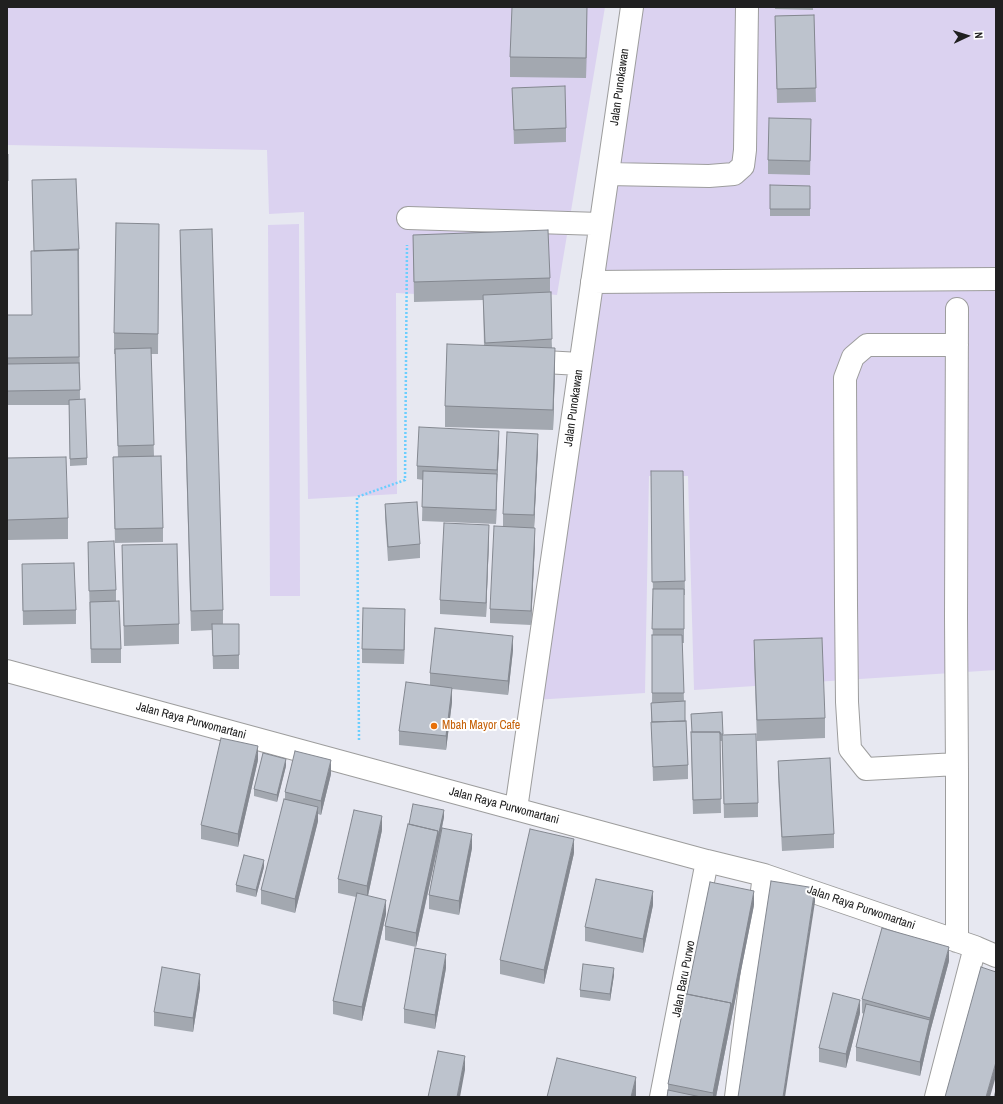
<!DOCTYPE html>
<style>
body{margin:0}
#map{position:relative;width:1003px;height:1104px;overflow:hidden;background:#e7e8f1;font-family:"Archivo Narrow",sans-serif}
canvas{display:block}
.frame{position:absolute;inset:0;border:8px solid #202020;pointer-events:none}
.north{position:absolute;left:947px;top:16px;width:40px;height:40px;-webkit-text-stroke:3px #fff;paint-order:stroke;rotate:86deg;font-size:11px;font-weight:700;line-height:16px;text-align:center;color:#202020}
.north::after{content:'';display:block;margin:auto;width:14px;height:18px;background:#202020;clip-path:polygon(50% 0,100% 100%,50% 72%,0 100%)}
</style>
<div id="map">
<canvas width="1003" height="1104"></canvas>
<div class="frame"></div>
<div class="north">N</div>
</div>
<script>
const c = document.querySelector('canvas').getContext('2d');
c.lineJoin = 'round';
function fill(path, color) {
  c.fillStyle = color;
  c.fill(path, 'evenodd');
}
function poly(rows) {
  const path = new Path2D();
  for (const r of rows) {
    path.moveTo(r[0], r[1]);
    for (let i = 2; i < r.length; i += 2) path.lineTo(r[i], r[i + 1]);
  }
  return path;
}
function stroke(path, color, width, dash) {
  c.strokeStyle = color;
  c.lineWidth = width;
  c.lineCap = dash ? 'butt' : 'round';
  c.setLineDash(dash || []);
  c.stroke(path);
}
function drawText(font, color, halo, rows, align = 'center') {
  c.font = font + ' "Archivo Narrow",sans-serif';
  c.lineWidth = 4;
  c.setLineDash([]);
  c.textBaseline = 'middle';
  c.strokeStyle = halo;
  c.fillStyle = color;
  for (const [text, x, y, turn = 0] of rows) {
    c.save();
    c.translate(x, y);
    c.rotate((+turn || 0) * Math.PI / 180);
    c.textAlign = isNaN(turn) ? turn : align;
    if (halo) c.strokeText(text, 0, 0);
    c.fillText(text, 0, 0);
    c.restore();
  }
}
const farmland = poly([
 [7,7,605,7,557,295,458,285,455,296,396,293,397,494,308,499,304,212,269,214,267,150,7,145],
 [636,7,996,7,996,670,694,690,688,476,649,476,645,693,534,700],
 [299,224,300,596,270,596,268,225]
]);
const path = poly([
 [359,740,357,497,405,480,407,245]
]);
const minor = poly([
 [608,174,709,176,734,174,743,166,745,150,747,7],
 [408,218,600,224],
 [592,282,996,279],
 [957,309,956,617,957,772,957,941],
 [957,345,867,345,853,357,845,378,846,604,847,702,850,749,866,769,957,764],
 [526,361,580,364],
 [7,671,707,861,764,875,975,947,996,956],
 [516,809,632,7],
 [661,1097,707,861],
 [736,1097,764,875],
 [936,1097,975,947]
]);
const wall = poly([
 [587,7,586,78,510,77,510,57],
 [775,7,813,7,813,10,775,9],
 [814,15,816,102,777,103,775,16],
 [512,88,566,128,566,142,514,144],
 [811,133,810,175,768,174,768,160],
 [7,154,8,154,8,195,7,195],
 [32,180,79,249,80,400,87,458,87,465,70,466,69,405,7,405,7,315,32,315,34,251],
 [810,186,810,216,770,216,770,209],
 [159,224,158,354,151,354,154,456,163,528,163,542,115,543,113,457,118,457,115,354,114,354,114,333],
 [180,230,223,610,223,624,239,655,239,669,213,669,212,630,191,631,180,250],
 [413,235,550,278,550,292,552,348,555,368,553,430,445,427,445,406,484,346,483,300,414,302],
 [499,445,497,483,496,524,422,521,423,480,417,479,417,466],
 [538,448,534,528,535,542,531,625,490,623,490,609,503,527,503,514],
 [7,458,68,518,68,539,7,540],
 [651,471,683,471,685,595,684,595,684,643,682,643,684,701,688,765,688,779,653,781,651,710,651,703,652,703,653,595],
 [385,504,420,544,420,558,388,561,385,517],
 [489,539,486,617,440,614,440,600],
 [88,542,116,590,116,601,121,649,121,663,91,663],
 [122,545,179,624,179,644,124,646],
 [22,564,76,610,76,624,23,625],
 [405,623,404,664,362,663,362,649],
 [754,640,825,718,825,738,757,741,754,660],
 [513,650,508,695,452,689,452,702,446,750,399,745,399,731,430,685,430,673],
 [722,712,723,735,758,803,758,817,724,818,722,741,720,741,721,813,693,814,691,746,691,732,692,732,691,714],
 [258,760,238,847,201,839,201,825],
 [778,761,834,834,834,848,782,851,778,775],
 [286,766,277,802,254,796,254,789],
 [331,774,321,815,318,814,318,821,295,913,261,904,261,890,285,799,285,792],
 [444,817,442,828,472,848,459,915,429,909,429,895,442,829,416,947,385,940,385,926,409,824],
 [382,830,368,896,386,914,362,1021,333,1014,333,1001,356,897,338,893,338,879],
 [574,853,544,984,500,974,500,960],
 [264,867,256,897,236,892,236,885],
 [653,905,643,953,585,941,585,927],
 [754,905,716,1097,667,1097,668,1090,668,1084,687,994],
 [949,961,930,1032,920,1076,856,1061,856,1047,864,1014,862,1013,862,999],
 [446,968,435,1029,404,1023,404,1009],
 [614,975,610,1001,580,997,580,990],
 [200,988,193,1032,154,1026,154,1012],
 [860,1013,846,1068,819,1062,819,1048]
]);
const shadedWall = poly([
 [587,7,586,78,586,58],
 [555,348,555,368,553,430,553,410],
 [499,431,499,445,497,483,497,470],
 [538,434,538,448,534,529,534,515],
 [497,474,497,488,496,524,496,510],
 [489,525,489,539,486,617,486,603],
 [535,528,535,542,531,625,531,611],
 [405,609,405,623,404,664,404,650],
 [513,636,513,650,508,695,508,681],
 [452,688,452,702,446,750,446,736],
 [258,746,258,760,238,847,238,834],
 [286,759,286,766,277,802,277,795],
 [331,760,331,774,321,815,321,801],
 [318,807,318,821,295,913,295,899],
 [444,810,444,817,416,947,416,933,438,831],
 [382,816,382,830,367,900,367,886],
 [472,834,472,848,459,915,459,901],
 [574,839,574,853,544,984,544,970],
 [264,860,264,867,256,897,256,890],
 [815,888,815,902,785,1097,783,1097],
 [653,891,653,905,643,953,643,939],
 [754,891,754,905,716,1097,713,1097,713,1093,731,1003],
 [386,900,386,914,362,1021,362,1007],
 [949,947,949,961,930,1032,920,1076,920,1062,930,1018],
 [446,954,446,968,435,1029,435,1015],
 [614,968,614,975,610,1001,610,994],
 [200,974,200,988,193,1032,193,1018],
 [860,1000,860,1013,846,1068,846,1054],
 [465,1056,465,1070,460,1097,457,1097],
 [996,1062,996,1076,990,1097,986,1097],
 [636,1077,636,1097,631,1097]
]);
const building = poly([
 [512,7,587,7,586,58,510,57,512,7],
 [814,15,816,88,777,89,775,16,814,15],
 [565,86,566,128,514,130,512,88,565,86],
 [769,118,811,119,810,161,768,160,769,118],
 [7,154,8,154,8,181,7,181,7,154],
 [76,179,79,249,34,251,32,180,76,179],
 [770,185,810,186,810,209,770,209,770,185],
 [116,223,159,224,158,334,114,333,116,223],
 [212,229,223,610,191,611,180,230,212,229],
 [548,230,550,278,414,282,413,235,548,230],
 [78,250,79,357,7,358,7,315,32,315,31,251,78,250],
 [551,292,552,339,485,343,483,295,551,292],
 [447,344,555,348,553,410,445,406,447,344],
 [151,348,154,445,118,446,115,349,151,348],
 [79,363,80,390,7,391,7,364,79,363],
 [85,399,87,458,70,459,69,400,85,399],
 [419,427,499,431,497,470,417,466,419,427],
 [507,432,538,434,534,515,503,514,507,432],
 [161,456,163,528,115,529,113,457,161,456],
 [66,457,68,518,7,520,7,458,66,457],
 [423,471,497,474,496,510,422,507,423,471],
 [651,471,683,471,685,581,652,582,651,471],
 [417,502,420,544,388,547,385,504,417,502],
 [444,523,489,525,486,603,440,600,444,523],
 [494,526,535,528,531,611,490,609,494,526],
 [114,541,116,590,89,591,88,542,114,541],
 [177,544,179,624,124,626,122,545,177,544],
 [74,563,76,610,23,611,22,564,74,563],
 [653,589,684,589,684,629,652,629,653,589],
 [119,601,121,649,91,649,90,602,119,601],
 [363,608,405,609,404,650,362,649,363,608],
 [212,624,239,624,239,655,213,656,212,624],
 [435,628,513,636,508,681,430,673,435,628],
 [652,635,682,635,684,693,652,693,652,635],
 [822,638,825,718,757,720,754,640,822,638],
 [406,682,452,688,446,736,399,731,406,682],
 [685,701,685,721,652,722,651,703,685,701],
 [722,712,723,734,720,734,720,732,692,732,691,714,722,712],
 [686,721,688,765,653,767,651,722,686,721],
 [691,732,720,732,721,799,693,800,691,732],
 [756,734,758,803,724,804,722,735,756,734],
 [221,738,258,746,238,834,201,825,221,738],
 [295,751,331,760,321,801,285,792,295,751],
 [263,753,286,759,277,795,254,789,263,753],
 [830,758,834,834,782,837,778,761,830,758],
 [284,799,318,807,295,899,261,890,284,799],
 [413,804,444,810,438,837,438,831,409,824,413,804],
 [354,810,382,816,367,886,338,879,354,810],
 [408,824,438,831,416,933,385,926,408,824],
 [442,828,472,834,459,901,429,895,442,828],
 [530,829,574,839,544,970,500,960,530,829],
 [244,855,264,860,256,890,236,885,244,855],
 [596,879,653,891,643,939,585,927,596,879],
 [771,881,815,888,783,1097,738,1097,771,881],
 [710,882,754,891,731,1009,731,1003,687,994,710,882],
 [357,893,386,900,362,1007,333,1001,357,893],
 [882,928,949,947,930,1018,862,999,882,928],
 [415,948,446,954,435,1015,404,1009,415,948],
 [583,964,614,968,610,994,580,990,583,964],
 [162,967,200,974,193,1018,154,1012,162,967],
 [981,967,996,972,996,1062,986,1097,945,1097,981,967],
 [833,993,860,1000,846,1054,819,1048,833,993],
 [686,994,731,1003,713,1093,668,1084,686,994],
 [866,1004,930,1020,920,1062,856,1047,866,1004],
 [438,1051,465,1056,457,1097,428,1097,438,1051],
 [557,1058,636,1077,631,1097,547,1097,557,1058],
 [668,1090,701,1097,667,1097,668,1090],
 [996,1090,996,1097,994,1097,996,1090]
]);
const markers = [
 [434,726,4,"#e8710a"]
];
const streetNames = [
 ["Jalan Punokawan",620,87,-82],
 ["Jalan Punokawan",574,408,-82],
 ["Jalan Raya Purwomartani",191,721,15],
 ["Jalan Raya Purwomartani",504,806,15],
 ["Jalan Raya Purwomartani",861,908,19],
 ["Jalan Baru Purwo",684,979,-79]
];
const foodNames = [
 ["Mbah Mayor Cafe",442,726]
];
fill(farmland, '#dbd2f0');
stroke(minor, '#9d9d9d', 24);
stroke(path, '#6bcefe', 2.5, [2, 2]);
stroke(minor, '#fff', 22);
fill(wall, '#a3a8b0');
fill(shadedWall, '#848890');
fill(building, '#bdc3cd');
stroke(building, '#848890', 1);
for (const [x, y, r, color] of markers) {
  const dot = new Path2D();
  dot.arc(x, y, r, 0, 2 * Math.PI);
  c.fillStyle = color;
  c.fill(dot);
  stroke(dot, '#fff', 1.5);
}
drawText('12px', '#202020', '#fff', streetNames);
drawText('12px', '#c56008', '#fff', foodNames, 'left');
</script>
